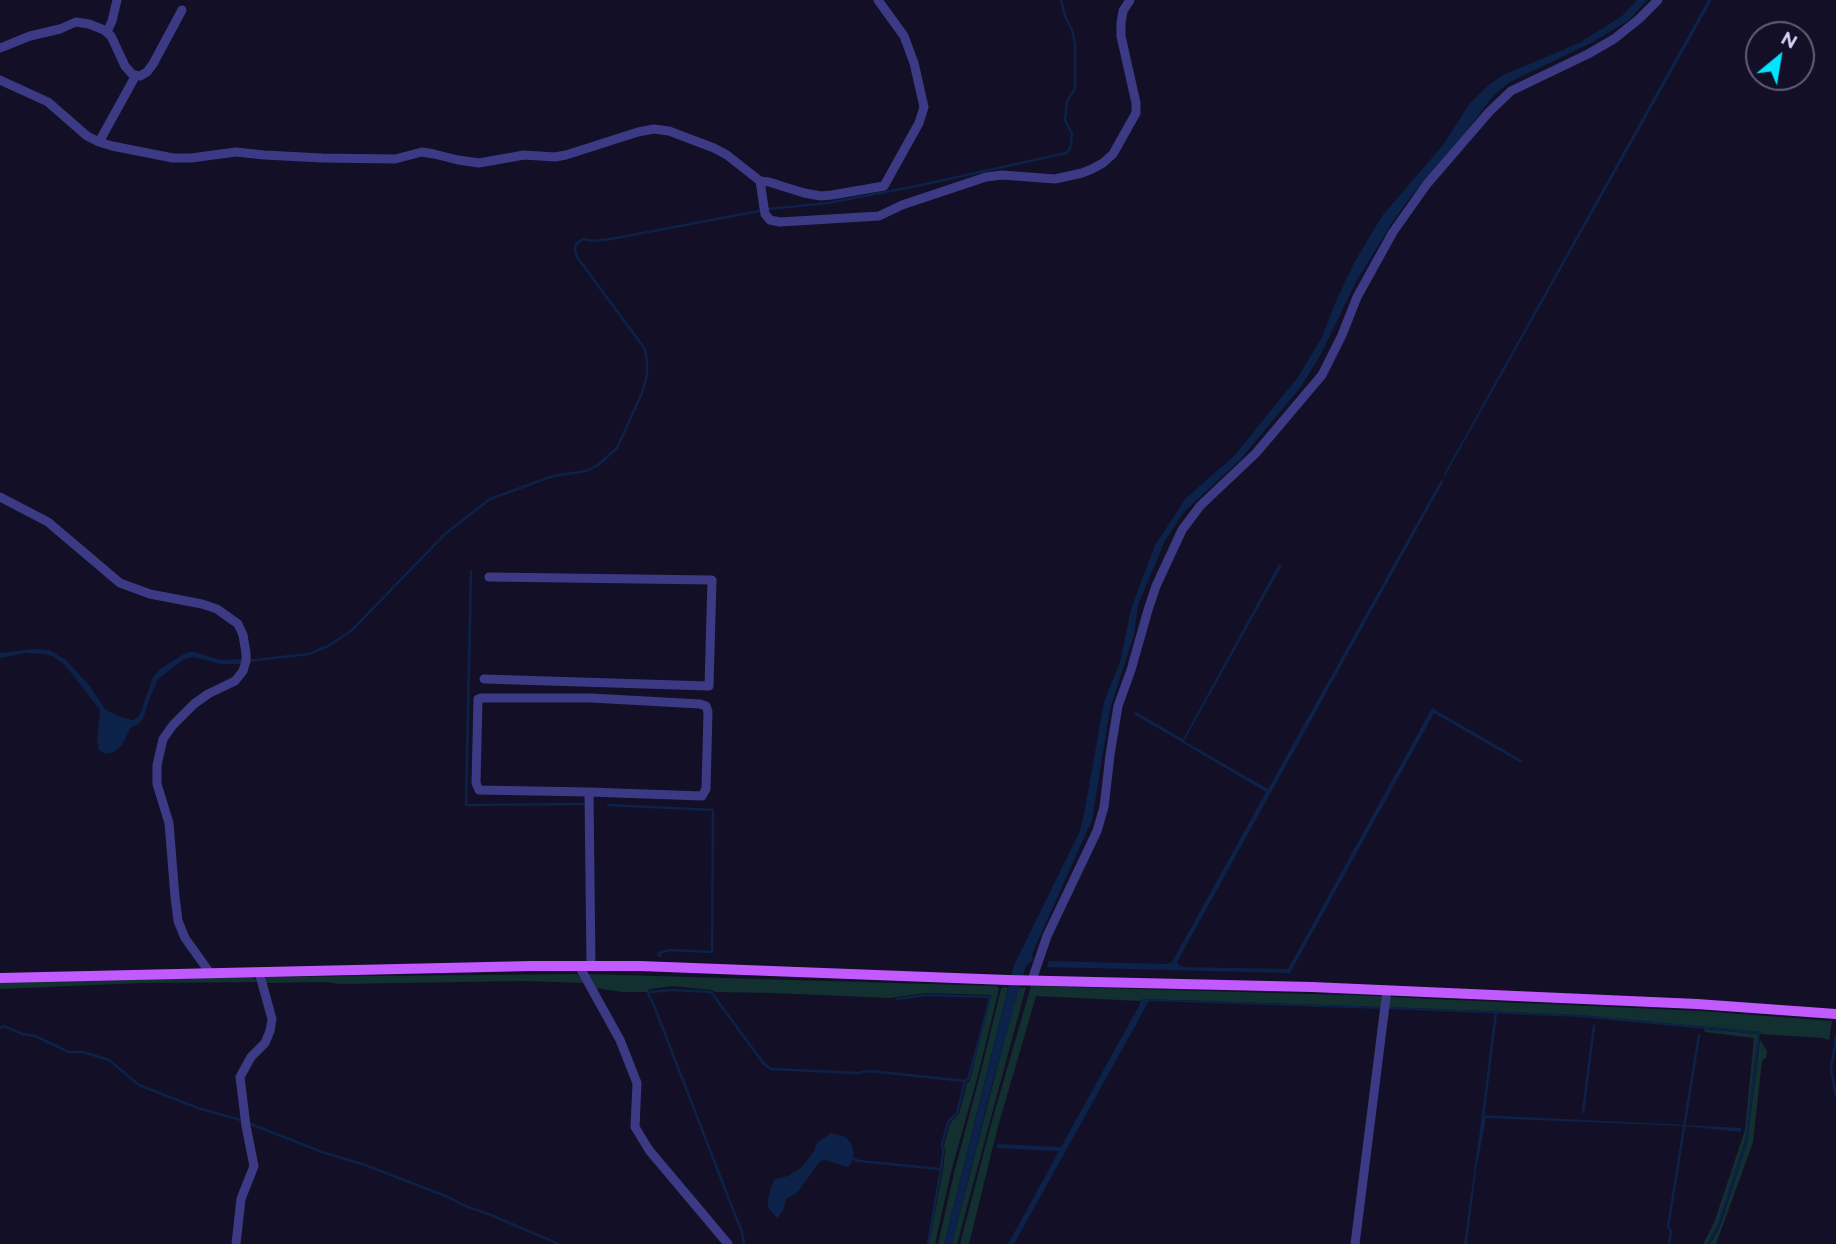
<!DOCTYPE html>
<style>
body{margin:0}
#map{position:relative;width:1836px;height:1244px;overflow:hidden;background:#130f26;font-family:Raleway,sans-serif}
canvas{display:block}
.north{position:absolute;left:1745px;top:21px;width:70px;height:70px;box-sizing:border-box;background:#130f26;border:2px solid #625e7d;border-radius:50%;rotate:30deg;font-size:19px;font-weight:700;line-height:28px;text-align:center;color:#d9d4ff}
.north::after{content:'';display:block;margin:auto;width:24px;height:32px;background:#00e5ff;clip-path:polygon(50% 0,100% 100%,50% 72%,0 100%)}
</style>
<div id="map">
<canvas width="1836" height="1244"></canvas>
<div class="north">N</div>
</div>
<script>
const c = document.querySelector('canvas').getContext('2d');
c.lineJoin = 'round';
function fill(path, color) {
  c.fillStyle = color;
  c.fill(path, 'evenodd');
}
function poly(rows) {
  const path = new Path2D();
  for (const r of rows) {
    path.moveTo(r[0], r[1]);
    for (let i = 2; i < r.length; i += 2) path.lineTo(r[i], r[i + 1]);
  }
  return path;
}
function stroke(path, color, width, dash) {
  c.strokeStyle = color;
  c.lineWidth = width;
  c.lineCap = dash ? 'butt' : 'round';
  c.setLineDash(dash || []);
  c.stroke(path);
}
const green = poly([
 [577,974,585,983,523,981,340,984,326,982,266,983,265,980,266,977],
 [588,974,997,986,999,989,978,1075,951,1172,935,1244,929,1244,943,1170,945,1153,944,1145,950,1123,959,1114,967,1083,970,1080,991,995,926,993,890,998,772,993,715,992,711,990,672,986,650,989,647,992,622,992,596,988,588,977],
 [252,977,259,982,143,983,0,989,0,982],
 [1031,986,1381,996,1384,999,1383,1007,1143,999,1140,1001,1036,996,997,1130,969,1244,960,1244,992,1121],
 [1003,987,1008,988,944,1244,938,1244,954,1173,980,1075,1001,989],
 [1026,987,957,1244,952,1244,1006,1033,1019,988],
 [1390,997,1701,1011,1832,1021,1829,1040,1822,1038,1761,1034,1761,1032,1580,1015,1388,1007],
 [1704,1029,1758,1034,1748,1130,1744,1144,1717,1226,1707,1244,1703,1244,1714,1223,1745,1130,1754,1038,1705,1032],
 [1760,1040,1767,1051,1766,1058,1762,1061,1753,1142,1716,1244,1710,1244,1720,1226,1747,1144]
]);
const water = poly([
 [1637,0,1647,0,1629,20,1593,42,1510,82,1494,95,1462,137,1409,199,1392,223,1356,282,1320,356,1300,388,1240,460,1183,513,1165,541,1138,605,1134,635,1110,709,1092,820,1032,954,1033,960,1026,966,993,1081,952,1244,944,1244,1014,965,1080,831,1084,814,1104,702,1120,662,1131,609,1155,545,1186,498,1234,456,1298,377,1322,337,1336,301,1353,265,1382,216,1443,145,1470,103,1490,84,1503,75,1579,43,1622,16],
 [1708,0,1712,0,1445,476,1444,474],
 [1441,480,1443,482,1177,962,1179,965,1185,967,1288,969,1432,708,1523,761,1521,763,1434,713,1290,973,1047,967,1049,961,1166,964,1172,962,1266,792,1134,714,1136,712,1183,739,1279,564,1282,565,1184,741,1268,789],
 [33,649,49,650,66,660,89,685,105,709,118,716,132,720,138,717,141,712,153,677,160,669,182,655,189,652,195,652,221,660,242,659,243,664,220,664,194,657,185,659,178,664,158,679,149,700,143,719,137,725,131,727,122,745,114,752,106,754,99,750,97,739,100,710,64,664,52,656,44,654,26,653,0,658,0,653],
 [1143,999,1383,1007,1383,1009,1149,1001,1014,1244,1008,1244,1059,1151,996,1148,998,1144,1061,1147,1140,1004,1140,1001],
 [1388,1007,1580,1015,1761,1032,1761,1034,1758,1034,1579,1017,1388,1009],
 [1482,1115,1687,1125,1741,1128,1741,1132,1683,1126,1486,1118,1476,1170,1467,1244,1464,1244],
 [831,1133,846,1137,852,1145,854,1154,851,1164,847,1167,825,1160,820,1161,797,1193,786,1199,783,1211,777,1218,768,1208,768,1198,772,1185,775,1179,788,1176,801,1168,814,1151,817,1143]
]);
const stream = poly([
 [768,209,828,203,917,186,1066,153,1070,149,1071,143,1072,134,1065,120,1067,101,1075,89,1075,44,1072,30,1065,16,1061,0],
 [471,571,466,805,584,804],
 [247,661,309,654,328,646,351,631,445,534,490,499,553,476,586,471,598,465,617,448,642,393,647,375,647,362,645,349,577,257,575,250,576,244,583,239,593,241,611,239,759,211],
 [608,805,713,810,712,952,670,950,659,953,660,956],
 [897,999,926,995,990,997,984,1022,968,1079,965,1081,957,1113,948,1122,942,1144,943,1152,941,1169,928,1244],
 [0,1028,3,1026,23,1034,35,1036,69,1052,83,1052,109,1060,139,1085,198,1108,244,1121],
 [1836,1037,1831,1070,1836,1096],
 [1583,1112,1594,1026],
 [1483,1117,1496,1012],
 [248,1123,322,1152,365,1165,448,1197,465,1206,486,1213,559,1244],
 [854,1159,859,1161,940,1169],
 [744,1244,742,1232,732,1207,653,1003,648,994,650,992,672,990,711,992,764,1064,771,1069,857,1073,870,1071,965,1081],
 [1669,1244,1671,1231,1668,1227,1699,1035],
 [1708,1244,1718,1225,1746,1143,1759,1033]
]);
const minor = poly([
 [107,32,112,21,117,0],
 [0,48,30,36,60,29,76,22,89,24,104,30,111,36,125,66,132,74,140,76,147,72,153,64,182,10],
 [0,80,48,102,87,136,99,142,112,146,173,158,191,158,236,152,264,155,322,158,395,159,422,152,434,154,458,160,479,163,524,155,555,157,566,155,638,132,654,129,669,131,714,148,727,155,760,181,769,182,804,193,821,196,832,195,884,186,919,123,924,107,914,63,904,36,878,0],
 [99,142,136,75],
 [760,181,765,214,770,220,780,222,879,216,902,205,986,177,1002,175,1055,179,1082,173,1092,169,1103,163,1113,154,1136,113,1136,103,1121,36,1121,23,1123,11,1130,0],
 [0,497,48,522,120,583,150,594,202,604,217,609,238,624,243,635,246,653,246,661,243,671,235,681,208,694,194,704,173,725,163,739,157,765,157,784,169,823,175,897,178,921,185,938,210,973],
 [484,679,709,686,712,580,489,577],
 [589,792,702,796,706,789,708,712,706,706,700,704,591,698,481,698,478,699,476,783,479,790,589,792,591,966],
 [579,966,620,1040,637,1083,635,1127,649,1150,728,1244],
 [1032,980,1047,936,1097,831,1104,807,1110,755,1118,706,1131,670,1148,610,1156,586,1182,530,1200,506,1256,453,1322,375,1342,335,1357,297,1393,232,1427,184,1489,112,1511,91,1588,54,1614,39,1639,19,1658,0],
 [236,1244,241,1199,254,1166,246,1126,240,1077,251,1057,265,1043,270,1031,272,1019,259,972],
 [1355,1244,1387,990]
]);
const major = poly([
 [0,978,532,966,640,966,1007,980,1312,987,1697,1004,1836,1014]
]);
fill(green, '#12302f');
fill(water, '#0c2248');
stroke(stream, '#0c2248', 2.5);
stroke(minor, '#3d3a85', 9);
stroke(major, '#c25bff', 10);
</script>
